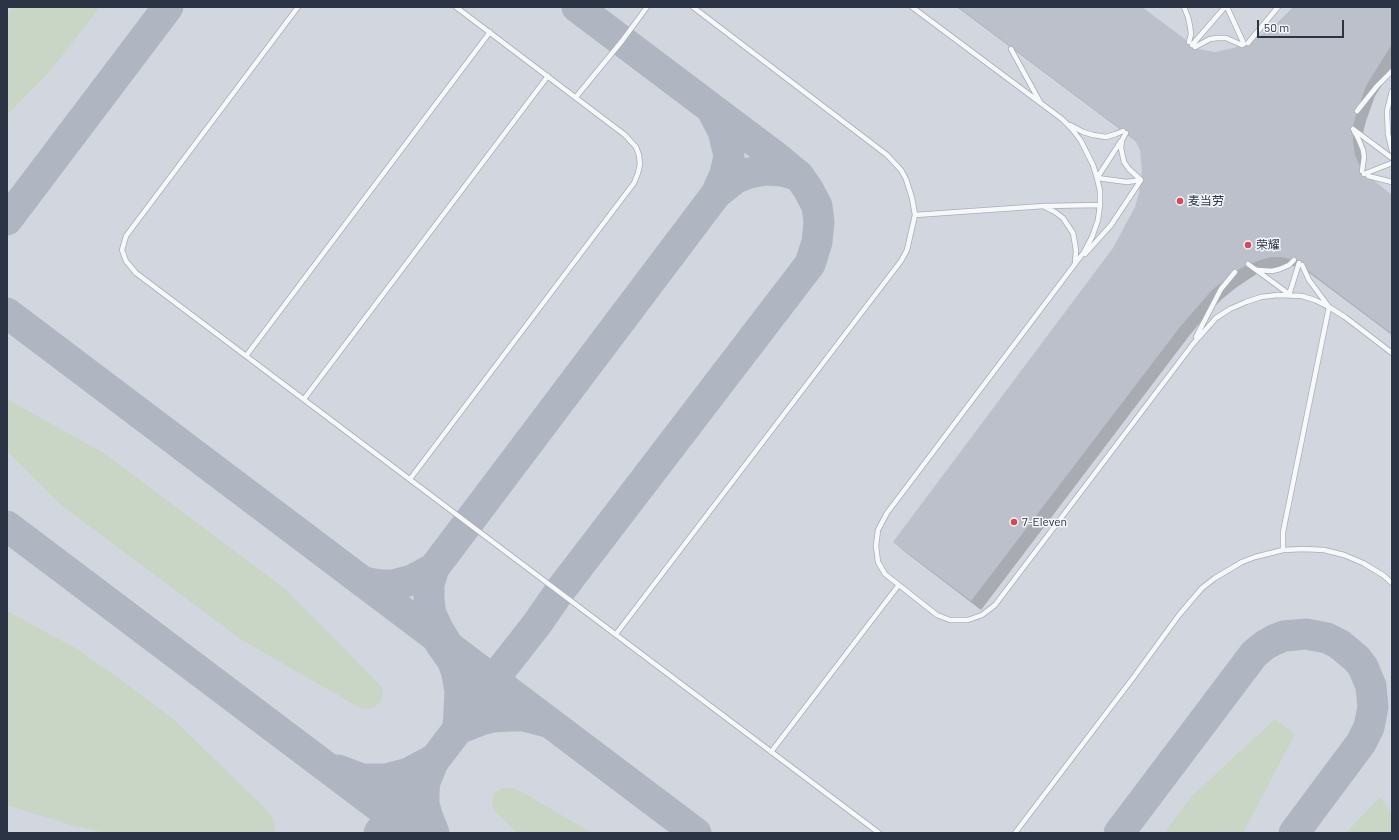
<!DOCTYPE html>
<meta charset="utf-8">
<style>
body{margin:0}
#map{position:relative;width:1399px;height:840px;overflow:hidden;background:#e4e7ec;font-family:Barlow,sans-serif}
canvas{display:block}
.frame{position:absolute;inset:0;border:8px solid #2b3445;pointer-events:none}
.scale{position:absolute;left:1257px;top:20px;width:87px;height:18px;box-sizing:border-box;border:2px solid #2b3445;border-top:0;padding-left:5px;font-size:12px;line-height:14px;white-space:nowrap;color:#2b3445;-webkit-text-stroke:3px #f4f6f9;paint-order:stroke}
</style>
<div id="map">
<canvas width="1399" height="840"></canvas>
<div class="frame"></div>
<div class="scale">50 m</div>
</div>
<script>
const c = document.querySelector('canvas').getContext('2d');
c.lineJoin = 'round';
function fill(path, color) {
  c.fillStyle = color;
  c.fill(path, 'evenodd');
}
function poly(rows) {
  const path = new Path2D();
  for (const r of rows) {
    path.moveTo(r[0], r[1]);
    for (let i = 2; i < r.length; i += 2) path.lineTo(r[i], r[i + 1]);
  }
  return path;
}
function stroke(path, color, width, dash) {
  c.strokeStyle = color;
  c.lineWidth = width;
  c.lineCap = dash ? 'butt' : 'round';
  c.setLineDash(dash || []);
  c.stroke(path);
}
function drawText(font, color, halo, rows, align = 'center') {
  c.font = font + ' Barlow,"Noto Sans SC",sans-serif';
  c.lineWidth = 3;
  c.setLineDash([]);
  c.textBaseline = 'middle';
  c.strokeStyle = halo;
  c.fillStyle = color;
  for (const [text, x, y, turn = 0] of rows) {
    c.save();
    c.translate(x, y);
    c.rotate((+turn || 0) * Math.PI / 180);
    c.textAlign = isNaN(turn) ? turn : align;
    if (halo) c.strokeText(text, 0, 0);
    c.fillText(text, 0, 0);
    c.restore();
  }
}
const built = poly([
 [7,7,1392,7,1392,833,7,833]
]);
const green = poly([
 [13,7,100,7,50,71,7,115,7,15],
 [7,399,105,454,285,589,379,684,383,691,381,702,373,708,362,709,242,640,62,506,7,451],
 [7,611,77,649,124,682,173,719,269,812,275,823,274,833,106,833,70,825,7,805],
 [1275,719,1295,734,1243,833,1164,833,1191,797],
 [503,788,515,788,592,833,517,833,494,810,492,801,495,793],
 [1380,797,1392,813,1392,833,1346,833]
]);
const shadow = poly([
 [957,7,1141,7,1198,50,1206,52,1222,52,1245,45,1256,40,1278,24,1294,7,1392,7,1392,69,1375,96,1366,121,1362,137,1362,159,1366,172,1370,179,1392,196,1392,335,1304,269,1293,266,1281,266,1258,273,1237,287,1222,299,1209,312,1189,336,981,610,904,551,894,542,1114,249,1136,208,1142,182,1142,158,1141,149,1137,142]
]);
const taxiway = poly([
 [716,194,736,178,749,173,766,170,782,171,799,176],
 [7,220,168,7],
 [7,313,696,833],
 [7,526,414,833],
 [363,582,381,585,393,585,412,580,434,568],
 [440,643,452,660,456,670,460,691,458,729],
 [447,644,438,629,431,614,429,601,429,584,434,568,716,194,725,174,729,156,723,131,711,108],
 [458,729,481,720,493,717,509,716,524,716,547,722],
 [431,767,425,782,424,792,424,804,427,815,434,833],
 [338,770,362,779,386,779,409,773,433,760],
 [379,833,458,729,493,680,537,624,559,592,810,264,817,242,819,222,817,206,808,189,799,176,776,157,577,7],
 [1119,833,1254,654,1265,645,1274,640,1284,636,1306,634,1327,638,1339,644,1357,659,1363,667,1371,686,1373,707,1369,727,1361,743,1294,833]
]);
const building = poly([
 [958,7,1142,7,1198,49,1215,52,1234,48,1255,39,1277,23,1293,7,1392,7,1392,44,1366,86,1357,111,1353,127,1353,141,1355,155,1362,171,1392,195,1392,334,1294,260,1282,257,1271,257,1248,264,1235,272,1212,290,1180,327,971,601,893,542,1113,248,1135,207,1139,193,1142,171,1140,150,1136,142,1131,137]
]);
const service = poly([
 [298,7,126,236,122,250,126,261,136,273,879,833],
 [912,7,1062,119,1072,129,1081,141,1093,165,1097,178,1100,191,1100,205,1098,220,1092,237,1084,252,887,513,878,530,876,546,878,562,885,574,937,615,950,620,968,620,982,615,995,605,1193,344,1216,318,1230,309,1246,302,1261,297,1278,295,1302,296,1315,300,1329,307,1345,317,1392,353],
 [1184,7,1188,17,1190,26,1191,34,1189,42],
 [1227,7,1244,44],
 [1248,43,1278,7],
 [1192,45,1225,7],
 [1195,47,1210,39,1217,38,1226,38,1242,45],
 [1011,49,1040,102],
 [1392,91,1387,111,1388,134,1392,151],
 [576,97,622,41,647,7],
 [1357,111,1377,86,1392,71],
 [1070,125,1083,132,1093,135,1106,137,1116,134,1123,131],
 [1353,129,1392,158],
 [1354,131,1358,138,1363,150,1364,157,1362,171],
 [1126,133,1122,140,1121,148,1124,162,1129,169,1141,180],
 [1364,174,1392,163],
 [1368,176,1392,182],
 [1097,178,1121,141],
 [1097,178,1127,182,1141,180],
 [1045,207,1055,212,1063,218,1073,233,1076,250,1075,264],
 [915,215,1044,206,1100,205],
 [1085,254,1111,225,1141,180],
 [1248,264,1289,294],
 [1257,270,1272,271,1280,269,1289,265,1294,260],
 [1289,295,1299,263],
 [1196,337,1221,289,1235,272],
 [246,356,490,32],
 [304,399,548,76],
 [410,479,634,183,638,173,640,164,639,155,636,147,625,135,456,7],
 [1283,550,1283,532,1329,307,1309,280,1302,265],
 [616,634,901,261,907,250,915,215,912,198,906,179,901,170,887,155,693,7],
 [771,752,898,586],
 [1015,833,1133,678,1179,615,1202,588,1215,578,1242,562,1255,557,1283,550,1304,549,1324,550,1344,555,1363,563,1383,575,1392,583]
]);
const markers = [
 [1180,201,4,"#d1495b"],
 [1248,245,4,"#d1495b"],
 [1014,522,4,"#d1495b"]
];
const poiNames = [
 ["麦当劳",1188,201],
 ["荣耀",1256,245],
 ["7-Eleven",1022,522]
];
fill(built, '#d2d6de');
fill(green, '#c9d6c5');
fill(shadow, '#0003');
stroke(taxiway, '#b0b6c1', 31);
fill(building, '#bbc0ca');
stroke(service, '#a9aeb7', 6);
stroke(service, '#f7f8fa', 4.5);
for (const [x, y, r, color] of markers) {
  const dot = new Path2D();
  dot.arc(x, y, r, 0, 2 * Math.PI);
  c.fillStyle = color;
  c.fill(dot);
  stroke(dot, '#f4f6f9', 1.5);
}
drawText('12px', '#2b3445', '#f4f6f9', poiNames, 'left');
</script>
